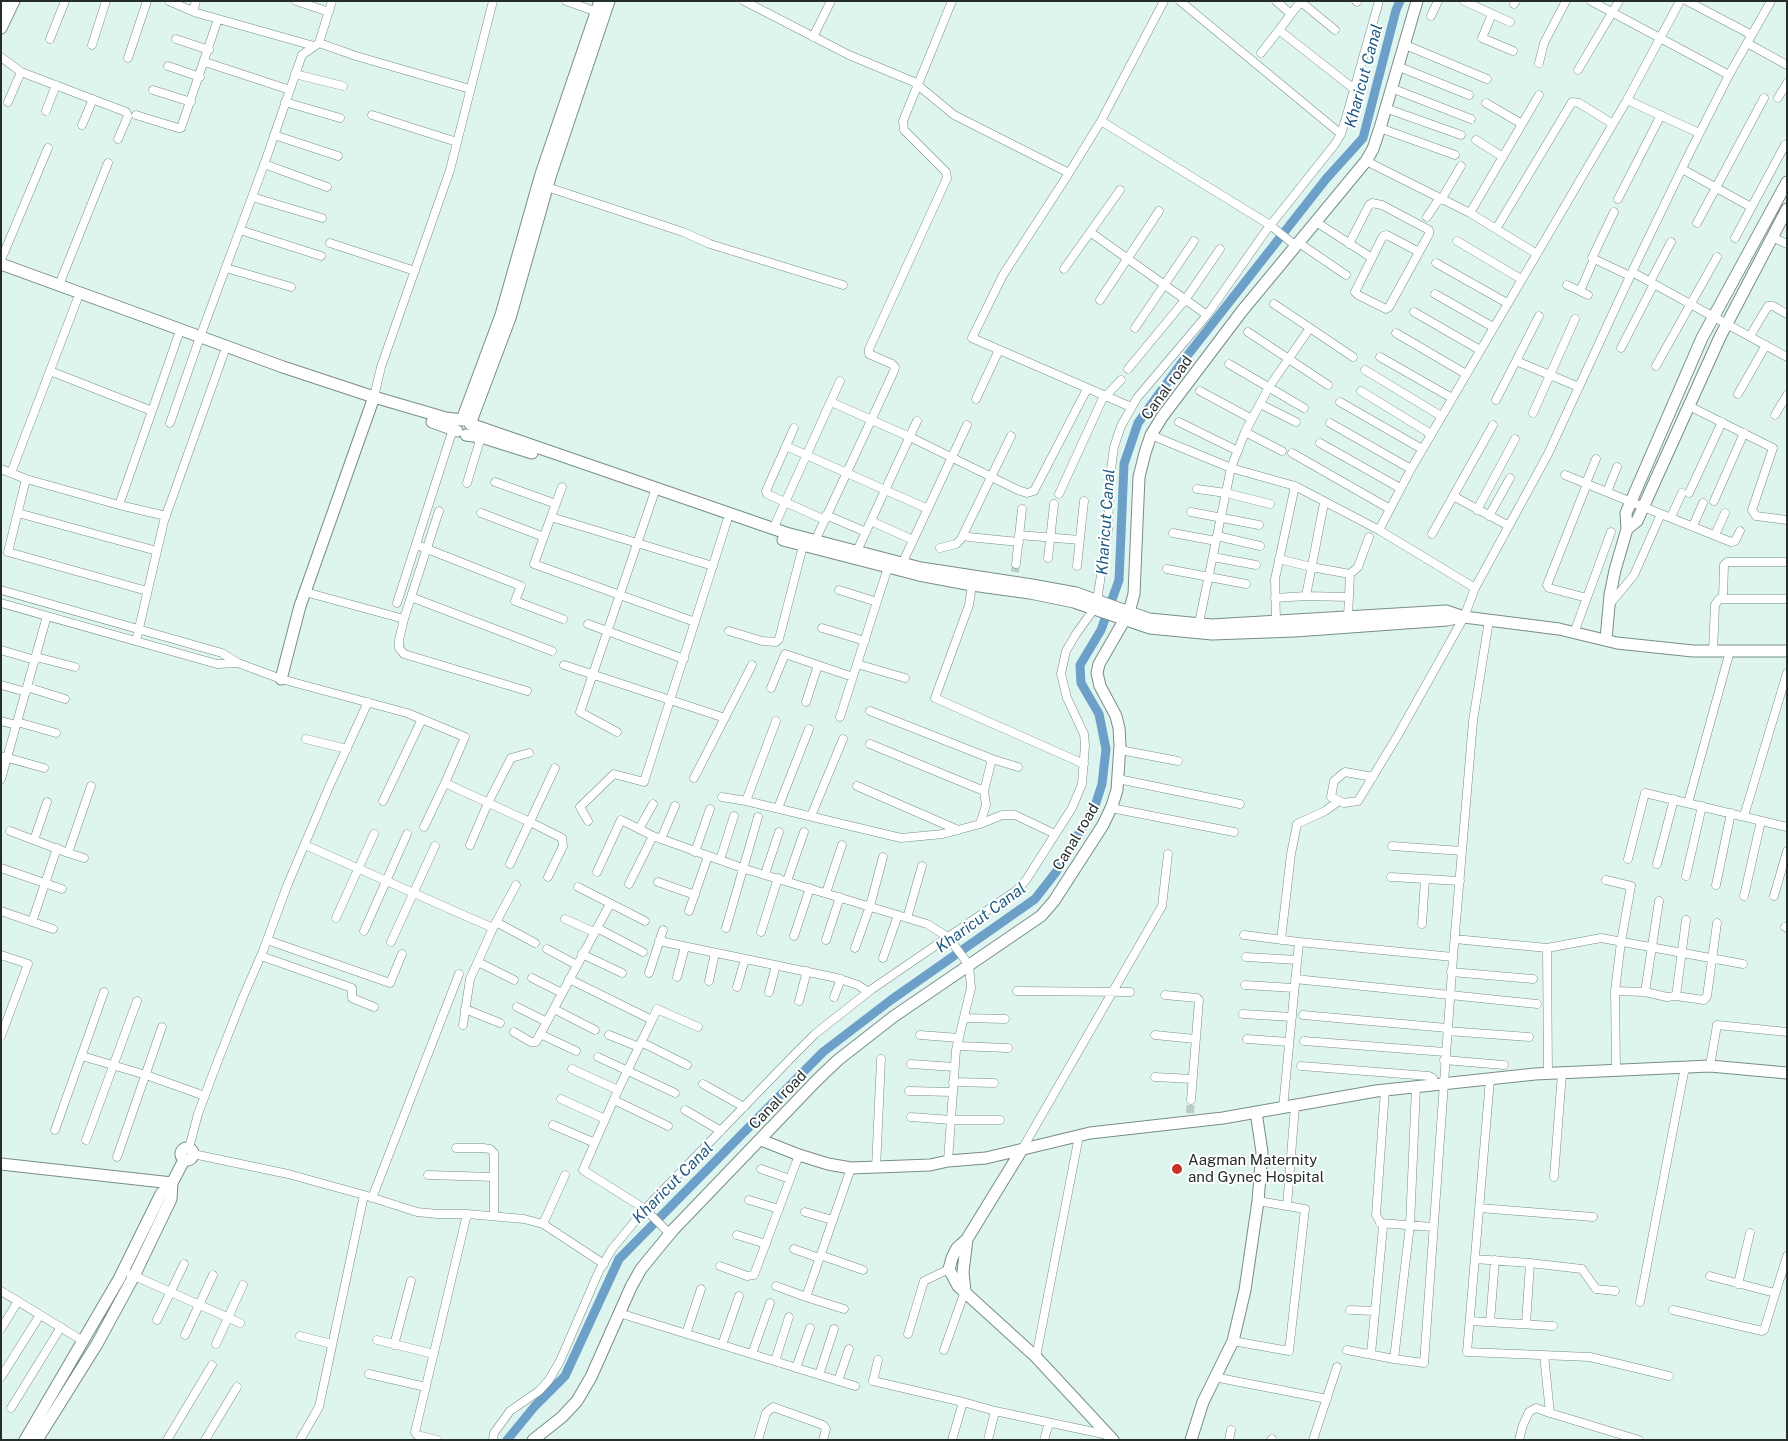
<!DOCTYPE html>
<style>
body{margin:0}
#map{position:relative;width:1788px;height:1441px;overflow:hidden;background:#def4ef;font-family:"Public Sans",sans-serif}
canvas{display:block}
.frame{position:absolute;inset:0;border:2px solid #252d2c;pointer-events:none}
</style>
<div id="map">
<canvas width="1788" height="1441"></canvas>
<div class="frame"></div>
</div>
<script>
const c = document.querySelector('canvas').getContext('2d');
c.lineJoin = 'round';
function poly(rows) {
  const path = new Path2D();
  for (const r of rows) {
    if (r.length === 3) {
      path.moveTo(r[0] + r[2], r[1]);
      path.arc(r[0], r[1], r[2], 0, 2 * Math.PI);
      continue;
    }
    path.moveTo(r[0], r[1]);
    for (let i = 2; i < r.length; i += 2) path.lineTo(r[i], r[i + 1]);
  }
  return path;
}
function stroke(path, color, width, dash) {
  c.strokeStyle = color;
  c.lineWidth = width;
  c.lineCap = dash ? 'butt' : 'round';
  c.setLineDash(dash || []);
  c.stroke(path);
}
function drawText(font, color, halo, rows, align = 'center') {
  c.font = font + ' "Public Sans",sans-serif';
  c.lineWidth = 4;
  c.setLineDash([]);
  c.textBaseline = 'middle';
  c.strokeStyle = halo;
  c.fillStyle = color;
  for (const [text, x, y, turn = 0] of rows) {
    c.save();
    c.translate(x, y);
    c.rotate((+turn || 0) * Math.PI / 180);
    c.textAlign = isNaN(turn) ? turn : align;
    if (halo) c.strokeText(text, 0, 0);
    c.fillText(text, 0, 0);
    c.restore();
  }
}
const canal = poly([
 [507,1440,535,1406,565,1376,619,1259,823,1052,891,1000,1035,899,1056,872,1095,806,1102,784,1106,749,1099,714,1081,683,1080,665,1101,630,1119,580,1124,464,1138,423,1183,361,1326,179,1363,138,1396,10,1400,1]
]);
const streetTunnel = poly([
 [1015,572,1016,564],
 [1190,1113,1191,1100]
]);
const street = poly([
 [169,1,197,13,314,46],
 [296,1,329,12],
 [566,1,600,13],
 [744,1,849,55,914,82,954,115,1069,173,1101,121,1164,1],
 [1180,1,1341,134],
 [1276,1,1291,14],
 [1301,1,1279,30,1354,89],
 [1356,1,1357,2],
 [1464,1,1510,22],
 [1591,1,1729,75],
 [1687,1,1752,35],
 [1301,2,1335,30],
 [1514,4,1516,1],
 [193,11,196,1],
 [1492,14,1482,38,1513,51],
 [1431,16,1438,1],
 [813,37,831,1],
 [50,39,65,1],
 [176,39,209,50],
 [319,43,356,56,470,89],
 [1747,43,1787,65],
 [1403,44,1487,79],
 [92,45,106,1],
 [1261,53,1279,30],
 [1,57,21,72],
 [128,58,147,1],
 [205,62,290,90],
 [1539,63,1544,43,1566,1],
 [168,66,200,77],
 [1397,66,1469,95],
 [1578,70,1619,1],
 [295,74,343,86],
 [1391,88,1471,119],
 [153,90,191,102],
 [1778,98,1787,83],
 [1627,100,1680,1],
 [8,102,21,72,126,112,128,116,118,139],
 [285,102,340,118],
 [1486,103,1522,124],
 [1385,108,1461,135],
 [46,111,56,85],
 [136,115,178,128,181,128,218,19],
 [372,115,457,142],
 [1101,121,1270,225,1296,246],
 [82,125,93,99],
 [1380,128,1455,155],
 [274,135,338,156],
 [1476,140,1503,157],
 [1366,161,1470,213],
 [264,164,327,187],
 [1682,169,1751,207],
 [1069,173,1003,275,972,338,1131,407],
 [547,187,683,232,710,244,843,285],
 [252,197,322,218],
 [1618,199,1661,115],
 [1441,200,1461,166],
 [1614,212,1592,258,1630,276],
 [1427,217,1439,199],
 [1316,222,1372,258],
 [1697,223,1764,98],
 [1496,229,1572,102,1579,103,1613,124],
 [240,230,321,256],
 [1090,232,1207,315],
 [1772,237,1787,244],
 [1735,238,1785,145],
 [1457,241,1521,279],
 [330,243,415,271],
 [1299,243,1346,275],
 [1349,244,1369,205,1372,203,1382,205,1429,230,1429,234,1389,307,1386,309,1358,295,1355,292,1383,236,1387,235,1419,252],
 [1537,254,1470,213,1539,95],
 [1,260,48,148],
 [1436,263,1507,303],
 [226,268,291,287],
 [1064,269,1120,190],
 [1632,272,1787,357],
 [1650,282,1671,242],
 [59,285,108,163],
 [1567,285,1588,295],
 [1580,291,1594,259],
 [1435,294,1493,327],
 [1100,300,1159,211],
 [1414,312,1480,350],
 [1539,316,1516,361,1579,387],
 [1135,328,1194,241],
 [1310,328,1353,357],
 [1248,332,1328,385],
 [1396,333,1466,374],
 [1750,336,1768,306,1773,306,1787,314],
 [1621,348,1654,284],
 [1380,357,1452,398],
 [1229,364,1304,408],
 [1656,366,1717,257],
 [1128,369,1185,300,1220,249],
 [1365,370,1441,416],
 [50,371,152,411,178,336],
 [1200,391,1252,419],
 [1361,391,1431,434],
 [1738,394,1766,345],
 [374,397,381,367,450,170,493,1],
 [976,399,999,350],
 [1496,400,1516,361],
 [831,402,910,437,1018,490,1027,493,1034,491,1087,389],
 [1340,402,1422,449],
 [1260,404,1296,422],
 [1689,406,1773,448,1752,510,1756,516,1787,520],
 [1533,413,1575,319],
 [1775,415,1787,395],
 [1179,422,1238,451],
 [170,423,200,337,265,162,302,55,319,43,332,1],
 [1330,423,1411,469],
 [794,428,766,491,767,494,825,520],
 [1245,432,1282,451],
 [1151,435,1231,468,1295,486,1379,530],
 [1320,443,1400,488],
 [786,446,928,509],
 [1292,453,1390,509],
 [1,469,26,479,8,552,147,591],
 [11,473,77,300],
 [1565,475,1587,484],
 [26,479,119,505,166,516],
 [495,482,556,504],
 [467,483,481,437],
 [1586,483,1596,459],
 [562,487,551,517,713,566],
 [1197,489,1226,493,1270,504],
 [1607,492,1617,467],
 [1689,493,1722,422],
 [1059,494,1102,400,1121,380],
 [1453,496,1509,526],
 [1714,501,1744,433],
 [119,505,152,411],
 [1477,510,1515,439],
 [1191,512,1259,525],
 [18,513,157,551],
 [481,513,544,537],
 [1661,514,1731,542,1735,541,1740,531],
 [826,515,866,532],
 [1489,516,1510,478],
 [551,517,534,564,695,622],
 [1671,517,1682,493],
 [871,521,913,540],
 [1693,526,1703,503],
 [773,529,840,381],
 [1173,533,1216,541],
 [1432,534,1493,425],
 [1019,535,1080,540],
 [1715,535,1725,513],
 [1217,536,1260,546],
 [968,537,1019,542],
 [815,541,894,371,895,367,892,364,869,354,869,349,947,178,946,172,904,130,903,121,952,1],
 [417,545,521,586,515,601,563,619],
 [940,548,956,544,961,539,1011,436],
 [857,551,917,421],
 [1213,557,1256,565],
 [1048,558,1054,504],
 [1279,559,1311,567,1350,574],
 [1016,564,1022,509],
 [901,566,967,425],
 [1077,566,1084,501],
 [1167,569,1246,584],
 [972,585,969,605,935,698,1084,764],
 [1475,588,1379,530,1411,469,1627,100,1699,133],
 [1,590,222,653,238,663,281,679,407,713,465,737,445,783,530,822,562,838,563,846,548,877],
 [839,590,877,602],
 [305,592,404,619,411,597,552,651],
 [1306,596,1324,503],
 [411,597,439,511],
 [1275,598,1306,596,1348,597],
 [1587,598,1549,588,1547,585,1587,484,1661,514,1634,575,1610,604],
 [1723,598,1724,565,1727,562,1787,562],
 [1,603,217,664,238,663],
 [397,603,453,429],
 [1348,617,1350,574,1358,567,1369,537],
 [404,619,399,640,399,648,404,654,527,691],
 [1276,621,1275,579,1295,486],
 [1199,623,1231,468,1245,432,1269,387,1310,328,1274,304],
 [588,624,684,659],
 [822,628,865,641],
 [729,631,762,641,776,642,779,639,803,546],
 [1574,633,1611,532],
 [136,641,164,521,224,353],
 [1,650,35,660],
 [1713,651,1715,605,1719,599,1787,599],
 [36,657,75,667],
 [857,664,905,678],
 [564,665,725,718],
 [1,685,26,692],
 [27,687,65,699],
 [771,688,785,654,853,677],
 [806,702,818,665],
 [870,711,992,759,984,791,870,744],
 [840,717,889,564],
 [1,721,16,725],
 [17,722,56,733],
 [617,732,580,712,656,488],
 [306,739,347,749],
 [1120,750,1178,761],
 [1,756,44,768],
 [992,759,1018,767],
 [1373,777,1345,772,1334,781,1331,797,1344,803,1358,801,1398,735,1464,617,1475,588,1548,454,1632,272,1689,154,1729,75,1771,1],
 [694,778,752,665],
 [1,779,47,616],
 [1118,779,1240,804],
 [857,786,958,830],
 [722,797,746,801,901,838,943,834,980,824,1002,815,1015,815,1055,834],
 [383,801,422,719],
 [746,801,776,721],
 [1688,803,1730,651],
 [778,808,809,729],
 [1111,808,1234,832],
 [811,816,843,739],
 [1744,816,1787,673],
 [588,821,580,807,614,774,644,782,727,521],
 [980,824,986,805,984,791],
 [424,827,445,783],
 [639,829,653,804],
 [10,831,68,853,91,786],
 [661,839,675,806],
 [34,840,47,802],
 [305,845,493,928],
 [470,845,488,803,511,758,529,753],
 [1392,846,1462,851],
 [695,852,710,809],
 [68,853,84,858],
 [1628,859,1645,793,1787,827],
 [720,860,734,816],
 [510,864,555,768],
 [1657,864,1674,799],
 [1,868,62,889],
 [597,872,621,820,653,836,745,869,927,924,948,937,969,965,971,988,956,1050,948,1161],
 [765,874,779,832],
 [1686,876,1702,806],
 [1391,877,1460,881],
 [1606,880,1631,886,1621,942,1615,991,1616,1071],
 [787,881,804,832],
 [658,882,695,895],
 [629,884,653,836],
 [1716,885,1731,813],
 [578,887,645,921],
 [826,893,842,845],
 [1744,896,1761,821],
 [1774,896,1787,851],
 [1659,901,1645,992,1667,997,1676,996,1704,1000,1707,996,1717,923],
 [1,911,53,929],
 [689,911,708,856],
 [336,918,374,834],
 [907,918,922,866],
 [565,919,594,932],
 [32,922,57,848],
 [496,922,535,943],
 [1422,924,1425,879],
 [1785,927,1787,928],
 [597,928,643,952],
 [726,928,758,817],
 [364,931,407,834],
 [761,932,778,878],
 [1244,935,1299,942,1453,957],
 [794,936,810,888],
 [1455,939,1547,948,1601,938,1743,964],
 [267,940,390,983,402,954],
 [826,940,840,897],
 [1281,940,1291,854,1297,824,1325,811,1339,801],
 [659,941,837,978,858,985,868,992],
 [391,942,435,846],
 [855,948,870,906,883,857],
 [1547,948,1548,1074],
 [547,949,577,965],
 [582,954,622,973],
 [1,955,28,964,1,1036],
 [261,956,352,988,352,998,374,1007],
 [1246,957,1297,960],
 [883,958,898,915],
 [478,962,514,980],
 [1451,972,1533,979],
 [649,973,663,930],
 [677,977,685,947],
 [532,978,562,993],
 [569,979,652,1020,618,1090,583,1170,645,1209,670,1234],
 [1295,979,1537,1004],
 [709,981,715,953],
 [1245,985,1294,988],
 [737,987,745,959],
 [1017,991,1130,992],
 [1615,991,1645,992],
 [769,992,776,965],
 [1165,995,1197,998,1199,1000,1191,1100],
 [1676,996,1686,920],
 [834,997,841,979],
 [799,1001,807,971],
 [517,1007,547,1022],
 [465,1009,500,1023],
 [554,1009,595,1030],
 [1243,1014,1292,1017],
 [1303,1015,1447,1028],
 [964,1018,1005,1019],
 [652,1020,657,1009,698,1027],
 [463,1025,470,979,493,928,516,885],
 [1447,1031,1529,1037],
 [514,1032,531,1042,536,1042,610,904],
 [540,1034,576,1051],
 [609,1035,639,1047],
 [920,1035,959,1038],
 [1155,1035,1195,1039],
 [1247,1039,1289,1042],
 [1304,1041,1445,1052],
 [641,1042,687,1065],
 [957,1046,1008,1048],
 [82,1056,146,1075,205,1096],
 [598,1057,675,1093],
 [1444,1060,1504,1065],
 [911,1064,954,1067],
 [1301,1066,1429,1076,1433,1078,1435,1085],
 [1710,1066,1717,1025,1787,1032],
 [572,1069,618,1090],
 [1155,1077,1192,1079],
 [1490,1079,1467,1352,1590,1357,1669,1376],
 [953,1082,994,1083],
 [703,1084,744,1107],
 [1416,1087,1410,1225,1394,1359,1424,1363,1453,957,1473,721,1489,620],
 [909,1091,953,1092],
 [561,1099,605,1119],
 [614,1100,668,1126],
 [1283,1108,1299,942],
 [685,1110,721,1131],
 [911,1117,951,1120,1000,1120],
 [553,1125,595,1143],
 [55,1130,104,992],
 [86,1140,137,1001],
 [189,1148,198,1114,217,1063,243,997,263,951,287,886,329,787,368,702],
 [456,1148,483,1148,490,1149,494,1153,494,1216],
 [1021,1151,1162,906,1168,854],
 [193,1154,288,1174,364,1195,417,1212,438,1214,467,1214,524,1219,543,1224,604,1264],
 [117,1157,162,1027],
 [876,1168,881,1059],
 [761,1169,790,1179],
 [428,1175,494,1177],
 [1554,1177,1562,1073],
 [372,1198,459,974],
 [749,1200,779,1209],
 [1258,1201,1287,1206,1295,1106],
 [1479,1208,1593,1217],
 [805,1212,832,1220],
 [1380,1223,1433,1227],
 [543,1224,565,1175],
 [737,1235,766,1244],
 [794,1249,819,1258],
 [820,1255,863,1270],
 [1475,1259,1530,1263,1582,1269,1596,1289,1615,1291],
 [720,1266,747,1276,754,1275,799,1155],
 [130,1274,240,1323],
 [1710,1276,1775,1293],
 [1738,1284,1750,1233],
 [776,1286,806,1297],
 [1,1291,83,1341],
 [1640,1302,1685,1067],
 [844,1309,806,1297,851,1168],
 [1350,1310,1375,1311],
 [1673,1310,1762,1331,1764,1330,1787,1256],
 [619,1313,855,1386],
 [157,1320,184,1264],
 [1470,1321,1553,1326],
 [1490,1322,1495,1260],
 [1526,1324,1530,1263],
 [1,1329,18,1301],
 [686,1334,701,1289],
 [908,1334,924,1281,949,1269],
 [185,1335,213,1275],
 [300,1336,332,1344],
 [377,1340,434,1354],
 [1233,1341,1289,1351,1305,1209,1287,1206],
 [216,1344,243,1285],
 [394,1345,411,1281],
 [722,1345,739,1296],
 [944,1350,965,1291],
 [1347,1350,1394,1359],
 [752,1354,770,1303],
 [1371,1354,1383,1227,1376,1215,1385,1090],
 [1036,1357,1079,1136],
 [878,1360,873,1381,963,1402],
 [775,1361,789,1317],
 [796,1368,810,1328],
 [369,1374,426,1387],
 [819,1375,834,1329],
 [1,1377,40,1315],
 [1214,1377,1327,1399],
 [838,1381,849,1349],
 [11,1408,61,1327],
 [1550,1413,1639,1440],
 [167,1440,212,1365],
 [205,1440,237,1387],
 [300,1440,319,1407,364,1195],
 [437,1440,417,1435,415,1432,467,1214],
 [493,1440,494,1433,510,1411,539,1391,549,1380,560,1361,599,1271,612,1249,645,1209,793,1056,815,1034,872,989,1017,890,1026,880,1072,808,1082,784,1085,745,1084,734,1067,698,1061,674,1066,651,1076,634,1094,609,1097,601,1108,529,1110,477,1114,447,1121,426,1137,398,1207,315,1265,232,1335,144,1341,134,1346,118,1379,1],
 [758,1440,766,1413,773,1407,823,1425,826,1429,823,1440],
 [952,1440,963,1402,995,1411,1108,1435],
 [988,1440,995,1411],
 [1044,1440,1049,1423],
 [1229,1440,1231,1430],
 [1271,1440,1272,1439],
 [1313,1440,1337,1367],
 [1519,1440,1523,1425,1529,1412,1536,1408,1550,1413,1544,1355]
]);
const secondary = poly([
 [609,1,550,177,510,318,470,424,786,533,921,568,1032,585,1076,593,1149,619,1212,625,1446,611,1464,617,1559,629,1617,643,1693,651,1787,651],
 [1,7,4,1],
 [1,28,14,1],
 [1,264,283,367,374,397,446,418,462,420,501,315,541,174,600,1],
 [432,422,457,431],
 [466,435,481,437,532,453],
 [1627,529,1637,521,1720,337,1787,209],
 [783,540,919,575,972,585,1030,593,1074,602,1150,628,1212,634,1295,631,1447,620,1462,617],
 [1606,639,1610,595,1615,570,1627,529,1626,513,1702,338,1787,182],
 [281,679,300,606,374,397],
 [761,1140,799,1155,828,1164,851,1168,930,1165,948,1161,986,1158,1090,1133,1223,1118,1376,1091,1535,1074,1710,1066,1787,1073],
 [187,1154,6],
 [1021,1151,967,1239,957,1248,952,1258,949,1269,958,1286,1036,1357,1113,1440],
 [1,1164,172,1183],
 [965,1291,963,1272,967,1239],
 [25,1440,119,1279,161,1194,172,1183,184,1160],
 [37,1440,97,1344,134,1276,171,1199,172,1183],
 [533,1440,562,1417,577,1401,591,1377,631,1287,641,1269,673,1230,817,1080,838,1060,893,1017,1041,916,1054,901,1103,825,1112,806,1117,790,1120,745,1119,728,1116,716,1100,686,1097,673,1099,664,1129,612,1134,594,1139,477,1145,453,1151,435,1162,417,1242,311,1366,161,1373,149,1380,128,1417,1],
 [1191,1440,1203,1402,1233,1341,1245,1290,1258,1201,1262,1152,1256,1112]
]);
const markers = [
 [1177,1169,6,"#c33529"]
];
const streetNames = [
 ["Canal road",1167,388,-54],
 ["Canal road",1076,837,-59],
 ["Canal road",778,1100,-46]
];
const poiNames = [
 ["Aagman Maternity",1188,1160],
 ["and Gynec Hospital",1188,1177]
];
const waterNames = [
 ["Kharicut Canal",1364,76,-75],
 ["Kharicut Canal",1106,522,-86],
 ["Kharicut Canal",981,918,-36],
 ["Kharicut Canal",673,1183,-45]
];
stroke(canal, '#6ca0c9', 9);
stroke(streetTunnel, '#b9ccc8', 8, [8, 4]);
stroke(street, '#798d88', 9);
stroke(secondary, '#798d88', 13);
stroke(street, '#fff', 8);
stroke(secondary, '#fff', 11);
for (const [x, y, r, color] of markers) {
  const dot = new Path2D();
  dot.arc(x, y, r, 0, 2 * Math.PI);
  c.fillStyle = color;
  c.fill(dot);
  stroke(dot, '#fff', 2);
}
drawText('15px', '#252d2c', '#fff', streetNames);
drawText('15px', '#252d2c', '#fff', poiNames, 'left');
drawText('italic 16px', '#1f5a83', '#fff', waterNames);
</script>
